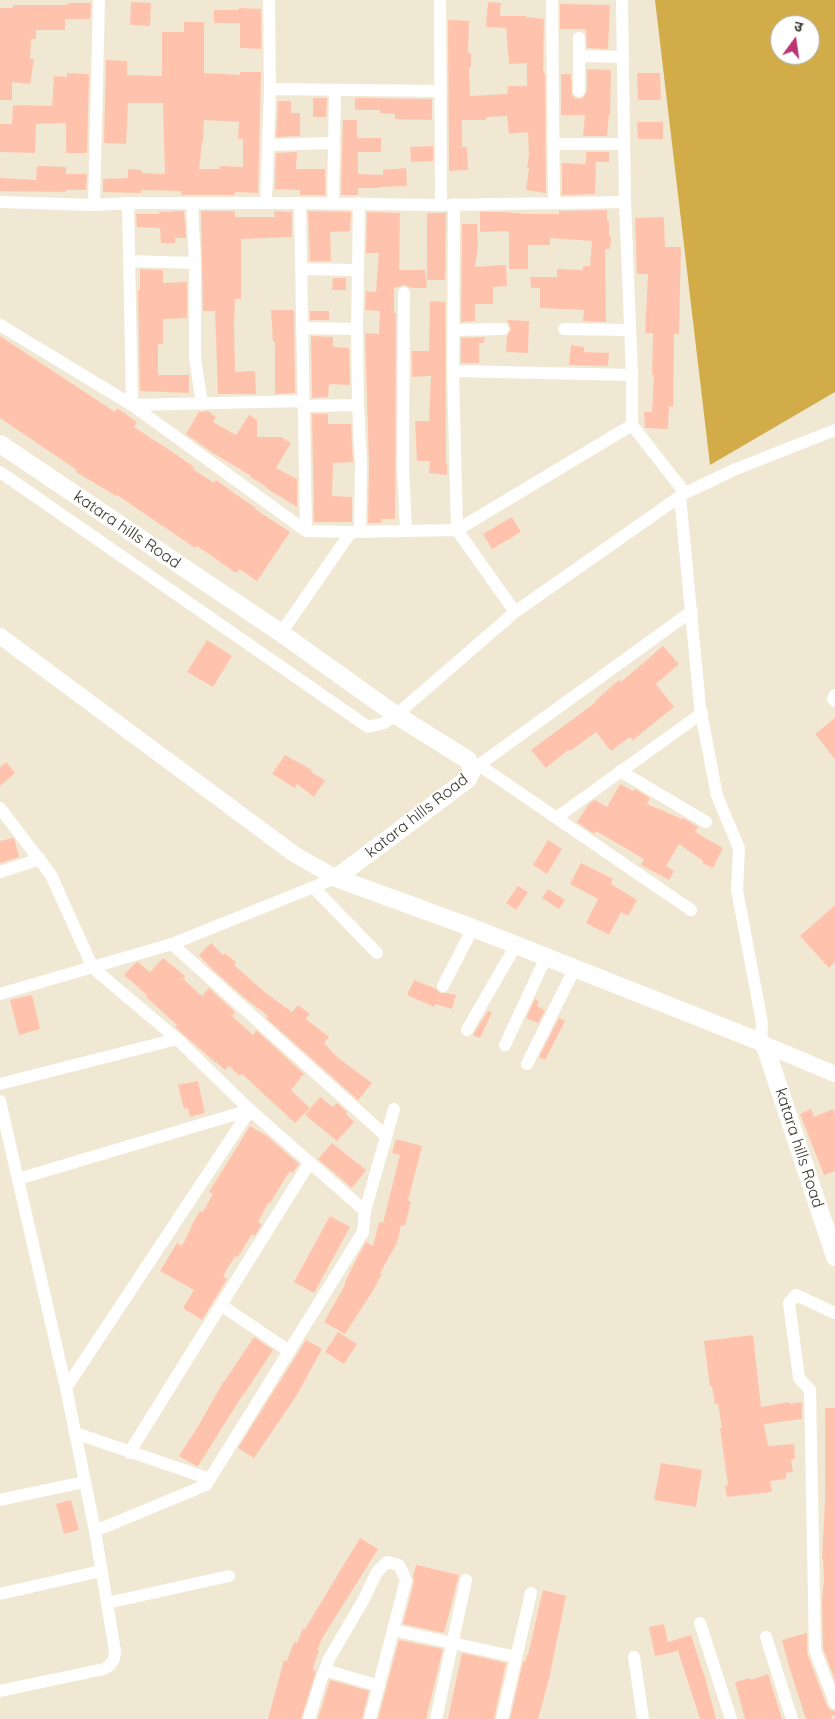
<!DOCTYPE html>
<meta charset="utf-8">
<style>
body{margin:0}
#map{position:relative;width:835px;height:1719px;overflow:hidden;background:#f1e8d4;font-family:Quicksand,"Noto Sans Devanagari",sans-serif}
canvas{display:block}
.north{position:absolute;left:770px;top:15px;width:50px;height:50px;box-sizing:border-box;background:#fff;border:1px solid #afaeab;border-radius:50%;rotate:14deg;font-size:14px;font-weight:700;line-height:20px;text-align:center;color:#38352d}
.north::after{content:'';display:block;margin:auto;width:18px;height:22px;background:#bc3471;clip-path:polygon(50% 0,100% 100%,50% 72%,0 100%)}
</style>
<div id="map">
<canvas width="835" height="1719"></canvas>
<div class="north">उ</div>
</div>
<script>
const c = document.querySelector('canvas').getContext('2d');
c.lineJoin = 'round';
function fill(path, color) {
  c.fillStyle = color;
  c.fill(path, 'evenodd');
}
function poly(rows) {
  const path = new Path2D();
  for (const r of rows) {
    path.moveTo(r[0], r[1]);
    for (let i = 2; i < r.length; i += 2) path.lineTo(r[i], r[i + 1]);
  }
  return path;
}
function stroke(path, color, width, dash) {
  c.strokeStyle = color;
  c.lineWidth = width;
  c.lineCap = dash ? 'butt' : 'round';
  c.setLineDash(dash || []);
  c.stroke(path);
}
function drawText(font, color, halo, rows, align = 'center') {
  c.font = font + ' Quicksand,sans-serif';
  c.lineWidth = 4;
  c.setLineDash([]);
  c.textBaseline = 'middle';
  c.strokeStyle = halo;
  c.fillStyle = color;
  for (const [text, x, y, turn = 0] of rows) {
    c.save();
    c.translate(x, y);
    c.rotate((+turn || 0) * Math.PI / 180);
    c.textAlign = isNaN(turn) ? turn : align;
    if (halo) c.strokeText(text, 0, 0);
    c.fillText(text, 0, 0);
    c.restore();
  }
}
const forest = poly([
 [655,0,835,0,835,392,710,465],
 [780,25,810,25,810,55,780,55]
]);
const building = poly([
 [131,2,151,3,150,26,130,25],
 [488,2,501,3,500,16,526,16,526,17,544,19,543,70,545,74,546,193,526,190,529,168,527,168,529,155,528,132,509,134,507,116,486,117,486,120,462,120,462,147,467,147,468,170,449,171,448,20,469,21,468,53,471,53,471,67,469,67,470,96,507,94,508,86,527,86,527,63,509,64,506,28,486,27],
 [68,3,91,3,90,19,65,19,65,30,36,30,36,39,31,39,30,59,34,59,30,84,12,82,12,100,0,100,0,8,13,8,13,5,68,5],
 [560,4,610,5,608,49,587,48,586,29,560,29],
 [239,8,261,9,261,49,240,48,240,23,214,23,214,10,239,10],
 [184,22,204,22,204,73,240,75,240,72,261,72,258,193,235,192,235,195,181,195,182,191,141,190,141,193,103,192,103,179,128,178,128,169,142,170,142,173,165,174,163,103,128,103,126,144,104,143,106,60,127,61,127,75,162,76,162,32,184,32],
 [204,120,239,122,238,139,243,139,243,167,220,166,220,169,199,169,202,142,203,142],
 [587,69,611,70,610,114,609,114,607,136,583,136,585,115,561,115,561,74,571,74,572,95,575,98,579,99,583,98,587,91],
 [67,73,89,74,87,153,66,153,66,123,36,124,35,153,0,152,0,124,12,124,13,105,52,106,54,76,67,77],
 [637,73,660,73,661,100,638,100],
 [313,98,327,98,326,117,313,117],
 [355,98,432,99,432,120,395,119,395,114,380,113,380,110,355,110],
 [278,101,291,101,291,113,300,113,300,136,276,137],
 [343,120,357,120,357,138,381,138,381,152,358,152,358,174,383,175,383,170,406,168,407,186,379,187,379,188,358,188,358,195,341,195],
 [637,122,663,122,663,139,638,139],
 [433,146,433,161,411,162,410,147],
 [297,152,296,169,325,169,325,195,300,195,300,190,275,189,276,153],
 [586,152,609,152,609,162,596,162,595,194,562,195,562,163,586,164],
 [37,166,66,167,66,174,87,174,86,190,66,190,66,192,0,191,0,178,36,180],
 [607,210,607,221,609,221,609,236,611,236,610,249,605,249,606,322,583,321,584,310,540,308,540,288,531,288,530,277,557,277,557,269,583,270,583,266,590,266,592,241,550,238,550,245,528,245,528,269,509,269,509,231,480,232,480,212,504,212,525,214,559,214,559,211],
 [181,211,184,211,186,238,175,238,175,243,161,243,160,228,137,227,136,214,159,214,159,212],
 [201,211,235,211,235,217,275,217,274,211,292,212,292,237,241,239,241,299,235,299,234,326,235,372,255,371,256,394,218,394,215,311,203,311],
 [308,211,351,212,350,231,330,232,331,261,310,261],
 [367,212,400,213,399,270,425,270,427,288,411,288,405,285,394,288,394,313,396,313,395,519,381,519,381,523,368,523,369,464,365,333,379,334,380,311,365,310,366,291,376,292,379,253,366,253],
 [427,213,446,213,445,280,427,280],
 [664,217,665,247,681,247,679,334,674,334,673,407,669,406,668,429,645,428,644,412,652,412,654,375,652,375,653,333,645,333,648,274,637,274,635,218],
 [462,224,477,224,478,246,475,267,506,265,507,286,493,287,493,304,475,304,475,321,461,322],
 [140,269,163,270,163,283,187,282,187,318,163,319,163,344,158,344,158,375,189,375,189,393,140,391,138,290,140,290],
 [333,278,346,278,346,290,332,290],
 [430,301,445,302,446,464,447,464,447,475,429,473,430,461,417,461,415,421,429,421,431,376,412,377,412,351,429,351],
 [271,310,294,310,295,393,275,394,275,342,273,342],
 [310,311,329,311,329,320,310,320],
 [507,320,529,321,528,353,506,352,507,336,511,329],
 [0,336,115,412,117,408,137,422,134,427,174,453,194,467,193,469,214,483,216,480,234,493,256,508,255,509,290,532,257,581,239,569,236,573,197,546,195,548,117,495,116,496,76,472,77,470,0,418],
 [311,336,333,337,333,347,349,348,350,385,329,384,328,397,312,398],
 [485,337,484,343,479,343,479,363,461,363,461,338],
 [571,345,584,347,584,352,609,353,608,366,569,365],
 [208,411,216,417,213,422,236,435,249,415,257,420,257,437,281,437,291,443,276,468,297,479,297,507,266,488,267,487,250,477,251,476,213,453,186,434,199,412],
 [312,414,328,414,328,424,351,424,353,462,333,463,332,496,352,497,352,522,314,522],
 [512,517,521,532,492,549,483,534],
 [207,640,232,656,213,687,187,672],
 [663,646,679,664,656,684,674,707,633,740,630,737,611,751,596,732,570,751,569,749,546,768,531,750,596,702,595,701,619,680,621,682],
 [835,718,835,759,815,734],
 [285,755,312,770,311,772,325,780,314,797,297,784,295,788,272,774],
 [6,762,15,773,0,786,0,767],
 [620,784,633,791,635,789,650,798,647,804,682,819,683,818,698,827,695,832,723,848,713,868,702,863,703,861,679,844,666,866,674,871,669,880,641,865,644,859,596,831,594,834,577,822,589,804,595,800,607,807],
 [13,838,15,841,19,857,0,863,0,841],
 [548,840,562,849,547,874,533,865],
 [581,863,613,879,611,884,637,900,628,916,621,912,609,935,586,923,598,899,570,884],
 [518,886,528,892,516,910,506,903],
 [548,889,565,900,559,909,542,898],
 [835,905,835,962,829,968,800,936],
 [211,943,223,955,225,953,236,962,234,965,267,994,292,1012,298,1005,310,1014,306,1019,329,1037,324,1043,337,1057,372,1083,358,1100,266,1018,268,1016,246,999,212,969,199,955],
 [163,958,185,976,183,979,202,996,209,988,235,1012,232,1016,253,1035,256,1030,304,1074,291,1090,310,1108,295,1123,242,1074,240,1076,229,1066,225,1070,216,1062,216,1063,175,1027,177,1025,146,997,147,995,124,975,135,963,138,962,150,972],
 [414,980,436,989,440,993,447,993,456,995,452,1009,435,1004,434,1007,407,995],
 [32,995,40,1029,19,1035,10,1000],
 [535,999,539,1001,537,1006,545,1010,538,1023,526,1018],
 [488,1011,492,1012,480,1038,473,1035],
 [559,1018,565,1021,545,1060,539,1057],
 [198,1081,205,1113,190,1117,188,1108,184,1109,178,1085],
 [320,1097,333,1107,337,1103,347,1112,346,1114,354,1122,337,1141,305,1115],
 [811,1109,814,1117,833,1109,835,1115,835,1171,824,1175,800,1114],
 [250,1126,267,1136,299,1164,293,1173,290,1171,270,1203,268,1203,258,1222,262,1224,255,1236,252,1234,238,1257,235,1256,223,1276,227,1279,202,1320,183,1308,194,1290,160,1271,177,1243,182,1246,193,1223,200,1211,203,1212,213,1194,209,1192],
 [396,1139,422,1146,408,1201,411,1201,405,1226,401,1225,397,1243,380,1273,382,1274,372,1292,345,1334,324,1322,346,1283,345,1282,357,1258,366,1242,373,1246,379,1222,383,1223,400,1155,392,1153],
 [332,1143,366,1170,352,1188,318,1159],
 [330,1216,350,1227,314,1293,294,1282],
 [338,1332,357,1344,344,1364,325,1352],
 [753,1335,761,1407,789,1402,789,1404,802,1402,802,1419,764,1424,768,1446,794,1444,795,1459,791,1459,793,1472,786,1473,786,1479,770,1481,772,1492,727,1497,725,1486,728,1486,720,1428,722,1428,718,1404,715,1404,712,1386,710,1386,704,1341],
 [254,1337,273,1350,245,1393,244,1393,198,1466,195,1465,179,1456,199,1425,223,1382,224,1382],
 [306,1340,322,1349,297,1395,254,1458,238,1448],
 [825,1408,835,1408,835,1680,823,1648,822,1600,824,1580,823,1559,822,1559,825,1502],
 [661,1463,702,1470,696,1507,654,1500],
 [71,1500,79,1530,64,1534,56,1504],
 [360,1538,378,1549,323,1637,317,1650,319,1650,313,1668,313,1670,316,1671,301,1719,268,1719,284,1660,287,1661,294,1642,297,1643,303,1628,305,1629],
 [416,1565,459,1575,444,1633,403,1624,414,1582,413,1576],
 [543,1590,566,1596,549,1679,538,1719,510,1719,523,1662,525,1662,527,1655,528,1655],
 [664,1624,668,1642,691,1635,706,1681,716,1719,700,1719,678,1651,655,1656,649,1627],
 [807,1633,807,1653,827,1706,830,1710,835,1711,835,1715,831,1716,832,1719,806,1719,788,1663,782,1640],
 [399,1640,443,1649,426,1719,378,1719],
 [462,1653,506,1663,494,1719,448,1719],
 [768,1674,782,1719,745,1719,735,1682,750,1678,751,1680],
 [330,1680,369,1691,362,1719,318,1719]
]);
const minor = poly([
 [440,0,441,205],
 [552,0,554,203],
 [579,56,623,57],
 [270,89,440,91],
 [579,91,579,38],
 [554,144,624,144],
 [268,145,333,143],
 [0,202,94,205,128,203,300,203,441,205,625,202],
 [128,203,132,405,303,401],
 [192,203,195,263,195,358,202,404],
 [266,203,270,89,269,0],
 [300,203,306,531],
 [333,203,335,90],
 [359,203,357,329,358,405,361,464,360,531],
 [454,204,453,371,457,530,515,612],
 [94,205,99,0],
 [129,261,195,263],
 [301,269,358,270],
 [404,293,403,468,406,530],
 [0,325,132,405,306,531,351,532,457,530,632,425],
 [302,328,357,329],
 [564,329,629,330],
 [453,330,503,329],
 [453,371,632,375],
 [303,406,358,405],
 [0,472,368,727,384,723,396,715,515,612,685,493,632,425,632,375,625,202,622,0],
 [685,493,736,469,835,430],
 [680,496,700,707,717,796,739,848,737,890,762,1023,761,1042],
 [281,633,351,532],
 [835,695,833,699,835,701],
 [479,765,691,910],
 [472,770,692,611],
 [620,771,706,822],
 [0,808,51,875,93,968,177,1039,250,1110,365,1211],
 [556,818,702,713],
 [0,872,40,859],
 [313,887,377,953],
 [172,944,386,1136],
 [443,986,473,928],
 [0,994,172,944,336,878],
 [467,1030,516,945],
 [505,1045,546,957],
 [527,1064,575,968],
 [0,1084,177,1039],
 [0,1101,66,1388,95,1531,115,1651,114,1659,110,1665,104,1669,0,1691],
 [18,1179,250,1110,66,1388],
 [221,1305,289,1351],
 [835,1313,796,1295,789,1303,799,1378,810,1390,815,1650,835,1703],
 [75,1433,210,1479],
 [129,1453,310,1162],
 [0,1500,84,1482],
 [95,1531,206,1485,363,1232,365,1211,394,1109],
 [0,1594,101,1571],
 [107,1603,229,1576],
 [700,1623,731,1719],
 [393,1630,516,1657],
 [766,1637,792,1719],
 [634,1657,643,1719],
 [325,1670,379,1686],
 [309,1719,320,1683,329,1659,364,1599,377,1572,387,1562,399,1565,406,1580,370,1719],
 [436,1719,466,1580],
 [502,1719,531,1593]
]);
const tertiary = poly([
 [0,636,294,854,336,878],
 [763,1044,835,1074]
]);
const secondary = poly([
 [0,444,281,633,396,715,468,760,472,770,468,779,336,878],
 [336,878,473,928,761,1042,765,1046,835,1257]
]);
const streetNames = [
 ["katara hills Road",127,530,34],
 ["katara hills Road",417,816,-38],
 ["katara hills Road",799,1148,72]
];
fill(forest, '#d2ac48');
fill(building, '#ffc3ad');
stroke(minor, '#fff', 12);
stroke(tertiary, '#fff', 16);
stroke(secondary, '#fff', 18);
drawText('16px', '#38352d', '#fff', streetNames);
</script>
